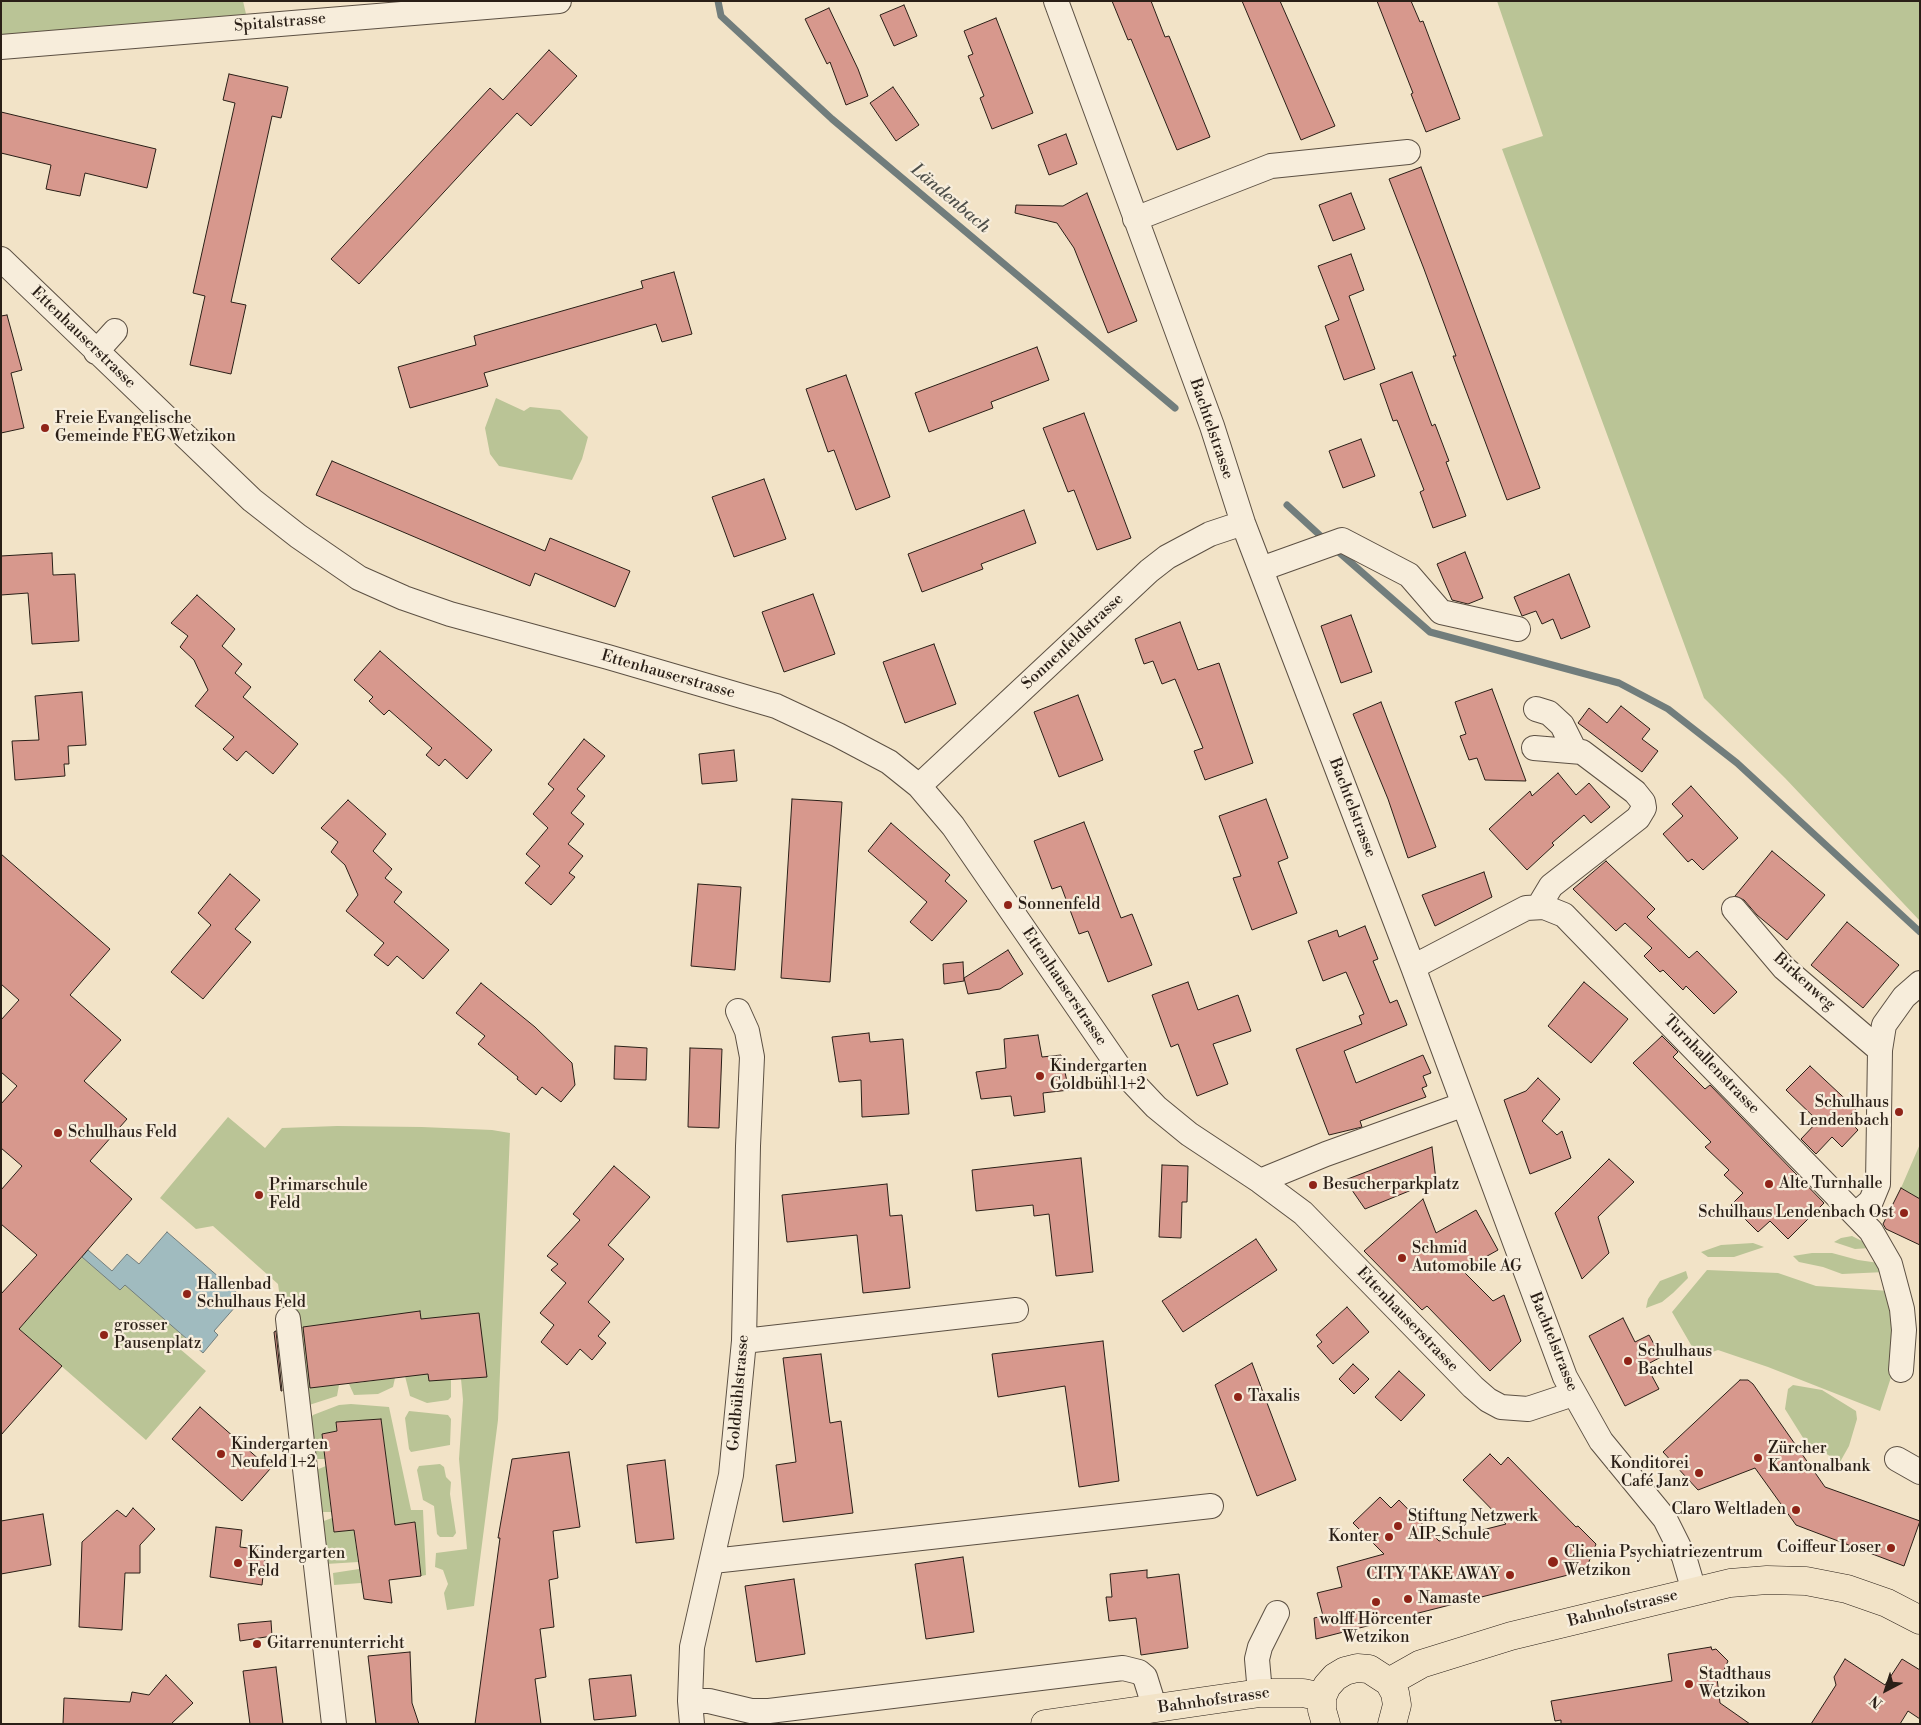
<!DOCTYPE html>
<meta charset="utf-8">
<style>
body{margin:0}
#map{position:relative;width:1921px;height:1725px;overflow:hidden;background:#f2e3c7;font-family:"Libre Bodoni",serif}
canvas{display:block}
.frame{position:absolute;inset:0;border:2px solid #2a1f17;pointer-events:none}
.north{position:absolute;left:1861px;top:1665px;width:50px;height:50px;-webkit-text-stroke:4px #f7eddb;paint-order:stroke;rotate:220deg;font-size:14px;font-weight:700;line-height:20px;text-align:center;color:#2a1f17}
.north::after{content:'';display:block;margin:auto;width:18px;height:22px;background:#2a1f17;clip-path:polygon(50% 0,100% 100%,50% 72%,0 100%)}
</style>
<div id="map">
<canvas width="1921" height="1725"></canvas>
<div class="frame"></div>
<div class="north">N</div>
</div>
<script>
const c = document.querySelector('canvas').getContext('2d');
c.lineJoin = 'round';
function fill(path, color) {
  c.fillStyle = color;
  c.fill(path, 'evenodd');
}
function poly(rows) {
  const path = new Path2D();
  for (const r of rows) {
    path.moveTo(r[0], r[1]);
    for (let i = 2; i < r.length; i += 2) path.lineTo(r[i], r[i + 1]);
  }
  return path;
}
function stroke(path, color, width, dash) {
  c.strokeStyle = color;
  c.lineWidth = width;
  c.lineCap = dash ? 'butt' : 'round';
  c.setLineDash(dash || []);
  c.stroke(path);
}
function drawText(font, color, halo, rows, align = 'center') {
  c.font = font + ' "Libre Bodoni",serif';
  c.lineWidth = 4.5;
  c.setLineDash([]);
  c.textBaseline = 'middle';
  c.strokeStyle = halo;
  c.fillStyle = color;
  for (const [text, x, y, turn = 0] of rows) {
    c.save();
    c.translate(x, y);
    c.rotate((+turn || 0) * Math.PI / 180);
    c.textAlign = isNaN(turn) ? turn : align;
    if (halo) c.strokeText(text, 0, 0);
    c.fillText(text, 0, 0);
    c.restore();
  }
}
const green = poly([
 [1,1,243,1,246,14,1,36],
 [1497,1,1920,1,1920,921,1785,778,1704,698,1502,149,1543,136],
 [496,398,524,411,530,407,560,410,588,437,582,459,572,480,499,466,490,454,485,428],
 [228,1117,265,1148,282,1128,337,1126,422,1127,492,1130,510,1133,498,1420,474,1606,447,1610,444,1593,448,1584,443,1570,435,1567,436,1553,467,1549,459,1459,463,1400,461,1379,421,1319,421,1312,309,1326,316,1387,339,1385,337,1396,306,1406,283,1320,278,1284,213,1226,196,1229,160,1198],
 [1920,1144,1920,1199,1901,1188],
 [1852,1236,1866,1243,1870,1248,1855,1249,1834,1242,1841,1238],
 [1753,1243,1764,1247,1734,1257,1708,1257,1701,1252,1721,1245],
 [1812,1253,1832,1253,1858,1260,1879,1263,1885,1272,1842,1274,1823,1267,1799,1262,1793,1256],
 [82,1257,120,1289,125,1284,188,1340,180,1349,206,1371,146,1440,19,1329],
 [1707,1270,1778,1273,1816,1286,1889,1291,1895,1365,1880,1411,1768,1367,1718,1350,1698,1357,1672,1312],
 [1686,1271,1688,1278,1673,1293,1662,1302,1646,1308,1648,1299,1660,1281],
 [428,1373,429,1381,451,1379,451,1397,448,1400,427,1403,410,1396,405,1376],
 [395,1378,393,1387,378,1394,354,1395,349,1384],
 [1793,1385,1822,1390,1856,1411,1857,1419,1849,1446,1840,1462,1805,1441,1785,1409,1788,1389],
 [351,1404,389,1407,411,1510,423,1510,426,1575,421,1576,415,1522,395,1525,381,1419,336,1422,337,1431,322,1434,325,1459,314,1459,310,1419,313,1415,339,1405],
 [409,1411,448,1415,451,1419,450,1445,411,1452,409,1449,405,1418],
 [440,1464,444,1467,446,1477,451,1482,450,1494,456,1533,453,1537,440,1537,437,1534,434,1506,423,1500,417,1470,419,1466],
 [326,1466,331,1512,320,1512,316,1470],
 [332,1518,334,1532,354,1530,358,1562,326,1564,321,1522],
 [359,1569,361,1583,334,1585,333,1573]
]);
const water = poly([
 [167,1232,243,1298,214,1331,218,1335,203,1353,125,1285,120,1290,82,1257,88,1250,112,1271,127,1254,139,1264,167,1232]
]);
const stream = poly([
 [718,1,721,16,832,119,1175,408],
 [1287,505,1325,540],
 [1333,547,1430,632,1619,683,1668,709,1737,763,1920,932]
]);
const building = poly([
 [1112,1,1151,1,1165,37,1169,36,1210,137,1177,150,1131,39,1128,40,1112,1],
 [1242,1,1280,1,1335,126,1301,140,1242,1],
 [1377,1,1411,1,1420,22,1423,21,1460,119,1426,132,1411,94,1413,93,1377,1],
 [904,5,917,36,894,46,880,15,904,5],
 [829,8,858,69,868,96,846,105,830,62,827,64,805,19,829,8],
 [996,18,1033,113,992,129,980,98,984,96,968,56,973,54,964,31,996,18],
 [549,50,577,76,531,126,517,113,359,284,331,259,490,88,503,100,549,50],
 [229,74,288,87,281,118,272,116,231,302,246,305,231,374,190,365,205,296,193,293,235,103,223,100,229,74],
 [893,87,919,125,896,141,870,103,893,87],
 [1,112,156,149,147,188,85,173,80,196,46,189,51,165,1,153,1,112],
 [1066,134,1077,164,1049,175,1038,145,1066,134],
 [1421,167,1540,488,1507,500,1453,356,1456,356,1424,269,1389,179,1421,167],
 [1087,193,1137,321,1108,333,1074,248,1057,223,1015,213,1016,205,1063,206,1087,193],
 [1351,193,1365,229,1333,241,1319,205,1351,193],
 [1351,254,1364,290,1349,296,1375,369,1344,380,1325,326,1339,320,1318,266,1351,254],
 [674,272,692,334,662,342,656,324,484,373,488,386,410,408,398,367,476,345,474,336,643,288,641,281,674,272],
 [7,315,22,370,11,373,24,428,1,433,1,316,7,315],
 [1037,347,1049,380,991,402,993,408,929,432,915,393,1037,347],
 [1412,372,1432,426,1435,424,1449,461,1446,462,1466,516,1433,528,1420,492,1424,490,1397,420,1393,421,1380,384,1412,372],
 [846,375,890,497,856,510,834,450,828,452,806,389,846,375],
 [1084,413,1131,538,1097,550,1074,490,1068,492,1043,428,1084,413],
 [1361,439,1375,476,1343,488,1329,451,1361,439],
 [332,461,545,551,550,538,630,571,615,607,535,573,530,586,316,495,332,461],
 [764,479,786,539,734,557,712,497,764,479],
 [1024,510,1036,543,981,564,983,569,922,592,908,554,1024,510],
 [1465,552,1483,598,1468,604,1452,600,1437,564,1465,552],
 [52,553,53,575,75,574,79,641,32,644,28,593,1,595,1,556,52,553],
 [1569,574,1590,627,1561,639,1553,619,1542,624,1536,611,1522,616,1514,597,1569,574],
 [813,594,835,654,784,672,762,612,813,594],
 [197,595,235,629,222,646,242,664,235,673,251,687,243,697,298,744,273,774,246,751,237,761,223,749,234,737,195,706,208,690,194,660,180,647,188,636,171,623,197,595],
 [1351,615,1372,672,1341,683,1321,626,1351,615],
 [1180,622,1198,670,1219,663,1253,763,1205,780,1194,751,1203,748,1175,679,1162,684,1153,661,1144,664,1135,639,1180,622],
 [934,644,956,704,905,723,883,662,934,644],
 [380,651,492,750,467,779,445,759,439,766,426,755,432,748,389,710,384,715,369,701,373,697,354,680,380,651],
 [1492,689,1526,781,1485,780,1477,758,1469,760,1460,736,1466,734,1455,702,1492,689],
 [82,692,86,745,68,746,69,764,64,764,65,776,15,780,12,741,39,740,35,696,82,692],
 [1078,695,1103,760,1059,777,1034,712,1078,695],
 [1381,702,1436,847,1408,858,1388,799,1353,714,1381,702],
 [1621,706,1650,729,1642,739,1658,751,1642,772,1578,723,1589,708,1607,723,1621,706],
 [584,739,605,756,577,789,585,796,571,813,584,824,568,844,583,856,569,873,575,877,551,905,525,883,540,866,526,854,548,828,533,814,554,789,548,784,584,739],
 [734,750,737,781,702,784,699,754,734,750],
 [1558,773,1576,795,1589,783,1610,807,1591,823,1584,815,1552,843,1554,845,1527,870,1489,829,1530,791,1532,796,1558,773],
 [1691,786,1738,838,1703,870,1692,859,1688,862,1663,834,1683,816,1672,804,1691,786],
 [792,799,842,802,830,982,781,978,792,799],
 [1266,799,1288,858,1278,862,1297,913,1252,930,1233,878,1241,876,1219,816,1266,799],
 [348,800,386,834,373,851,392,869,385,878,402,892,394,902,449,950,423,979,397,956,388,966,374,955,384,943,346,911,358,895,345,865,331,852,338,842,321,828,348,800],
 [1084,822,1121,918,1132,914,1152,965,1108,982,1088,931,1079,934,1061,886,1052,889,1034,841,1084,822],
 [891,823,950,875,945,881,967,901,932,941,910,922,927,902,868,851,891,823],
 [1772,851,1825,895,1787,940,1757,915,1744,900,1735,896,1772,851],
 [1,854,110,949,70,995,121,1040,84,1081,127,1119,90,1161,132,1199,19,1329,62,1366,1,1435,1,1294,37,1255,1,1224,1,1190,22,1166,1,1148,1,1104,17,1086,1,1072,1,1020,19,1000,1,984,1,854],
 [1606,861,1655,909,1647,917,1689,958,1697,951,1737,992,1714,1014,1686,986,1683,990,1663,970,1660,972,1644,956,1652,948,1625,923,1616,931,1573,889,1606,861],
 [1484,872,1492,897,1435,926,1422,895,1484,872],
 [230,874,260,900,235,929,251,942,203,999,171,972,211,925,198,913,230,874],
 [698,884,741,887,735,970,691,966,698,884],
 [1847,922,1899,965,1863,1008,1811,965,1847,922],
 [1365,926,1378,959,1373,961,1390,1003,1397,1000,1407,1025,1344,1051,1356,1083,1423,1055,1431,1073,1423,1076,1427,1086,1422,1088,1426,1097,1360,1121,1362,1127,1329,1135,1296,1049,1362,1024,1359,1016,1364,1014,1346,972,1323,981,1308,941,1337,930,1339,937,1365,926],
 [1008,950,1023,974,1000,989,968,994,964,978,1008,950],
 [963,962,964,981,944,984,943,964,963,962],
 [1188,982,1198,1010,1238,995,1251,1031,1213,1044,1228,1084,1197,1096,1178,1044,1171,1047,1152,995,1188,982],
 [1584,982,1628,1019,1591,1063,1548,1026,1584,982],
 [481,983,535,1027,572,1063,575,1085,561,1102,542,1087,536,1095,517,1079,518,1077,478,1044,485,1036,456,1013,481,983],
 [869,1033,870,1042,903,1039,909,1114,862,1117,861,1080,839,1082,832,1037,869,1033],
 [1038,1035,1042,1057,1061,1055,1069,1090,1043,1093,1045,1112,1014,1116,1011,1096,981,1099,976,1072,1006,1068,1004,1039,1038,1035],
 [1662,1036,1678,1052,1673,1057,1705,1089,1710,1085,1824,1203,1788,1239,1770,1221,1758,1232,1731,1205,1743,1193,1724,1175,1729,1170,1705,1147,1711,1142,1633,1063,1662,1036],
 [615,1046,647,1048,646,1080,614,1079,615,1046],
 [690,1048,722,1049,719,1128,688,1127,690,1048],
 [1810,1066,1856,1109,1847,1119,1858,1130,1842,1147,1832,1137,1816,1154,1801,1139,1818,1121,1786,1090,1810,1066],
 [1538,1078,1560,1099,1542,1121,1557,1135,1562,1131,1571,1158,1530,1174,1504,1100,1526,1091,1538,1078],
 [1432,1147,1436,1180,1365,1209,1345,1180,1432,1147],
 [1081,1158,1093,1272,1056,1276,1049,1214,1034,1216,1033,1205,976,1211,972,1170,1081,1158],
 [1609,1159,1634,1182,1598,1217,1609,1253,1582,1279,1555,1213,1609,1159],
 [1162,1165,1188,1166,1187,1202,1182,1202,1181,1238,1159,1237,1162,1165],
 [614,1166,650,1197,608,1245,624,1259,588,1302,610,1322,598,1336,606,1343,592,1360,580,1349,567,1365,541,1342,554,1325,540,1313,566,1283,551,1270,558,1264,547,1256,580,1220,573,1214,614,1166],
 [887,1184,890,1216,902,1215,910,1288,863,1293,857,1235,787,1242,782,1195,887,1184],
 [1901,1188,1920,1199,1920,1245,1886,1229,1883,1224,1901,1188],
 [1423,1199,1436,1233,1476,1210,1498,1250,1462,1270,1493,1301,1504,1295,1521,1341,1490,1371,1427,1306,1422,1310,1364,1251,1423,1199],
 [1256,1239,1277,1270,1183,1332,1162,1301,1256,1239],
 [1347,1307,1369,1332,1333,1364,1317,1346,1322,1342,1316,1335,1347,1307],
 [420,1311,421,1319,479,1313,487,1377,429,1381,428,1374,310,1388,303,1327,420,1311],
 [1623,1318,1635,1342,1649,1335,1661,1357,1646,1365,1659,1389,1625,1406,1589,1336,1623,1318],
 [276,1331,282,1391,281,1391,274,1332,276,1331],
 [1103,1341,1119,1481,1079,1487,1065,1386,998,1397,992,1354,1103,1341],
 [821,1354,830,1423,841,1421,853,1513,783,1522,776,1465,796,1462,783,1358,821,1354],
 [1252,1363,1296,1480,1257,1496,1215,1385,1252,1363],
 [1353,1364,1369,1379,1354,1394,1339,1379,1353,1364],
 [1399,1371,1425,1395,1401,1421,1375,1397,1399,1371],
 [1740,1380,1748,1380,1753,1384,1825,1487,1920,1521,1904,1566,1796,1525,1755,1468,1698,1490,1663,1452,1740,1380],
 [200,1407,270,1469,242,1501,172,1439,200,1407],
 [381,1419,395,1525,415,1522,421,1576,389,1580,392,1603,364,1599,354,1530,334,1532,322,1434,337,1431,336,1422,381,1419],
 [569,1452,580,1527,553,1531,558,1578,549,1580,554,1627,540,1629,546,1677,535,1679,541,1724,475,1724,500,1538,498,1538,512,1459,569,1452],
 [1490,1454,1501,1465,1508,1457,1576,1527,1578,1526,1596,1544,1588,1564,1572,1574,1316,1639,1314,1618,1323,1616,1317,1593,1342,1587,1337,1567,1384,1554,1353,1523,1380,1497,1391,1508,1399,1500,1439,1541,1506,1524,1463,1480,1490,1454],
 [665,1460,674,1539,636,1543,627,1465,665,1460],
 [133,1508,155,1529,140,1545,140,1573,125,1573,122,1630,79,1627,82,1542,117,1510,126,1517,133,1508],
 [43,1514,51,1565,1,1574,1,1521,43,1514],
 [216,1527,242,1530,240,1547,266,1550,262,1585,210,1577,216,1527],
 [963,1557,974,1632,926,1639,915,1564,963,1557],
 [1147,1570,1147,1578,1179,1574,1188,1648,1141,1655,1136,1618,1109,1621,1106,1597,1112,1597,1110,1574,1147,1570],
 [794,1579,805,1654,756,1662,745,1586,794,1579],
 [271,1621,272,1636,240,1641,238,1624,271,1621],
 [1711,1647,1712,1650,1716,1649,1728,1661,1724,1670,1725,1677,1717,1678,1720,1703,1750,1724,1561,1724,1561,1720,1555,1721,1551,1701,1672,1681,1668,1654,1711,1647],
 [410,1652,412,1703,419,1724,376,1724,368,1656,410,1652],
 [1845,1659,1885,1685,1902,1659,1920,1670,1920,1719,1908,1711,1900,1724,1811,1724,1836,1685,1834,1677,1845,1659],
 [276,1667,283,1724,250,1724,243,1671,276,1667],
 [166,1675,193,1703,171,1724,63,1724,64,1698,130,1702,132,1692,149,1695,166,1675],
 [631,1675,636,1716,594,1720,589,1679,631,1675]
]);
const minor = poly([
 [1056,1,1212,426,1243,523,1413,967,1565,1377,1601,1441,1665,1519,1684,1557,1694,1591],
 [1,47,559,1],
 [1135,219,1271,166,1408,152],
 [1,259,252,500,298,536,359,578,404,598,450,614,608,657,776,706,838,735,889,762,919,786,953,826,1121,1070,1156,1107,1189,1134,1260,1181,1303,1213,1473,1387,1488,1400,1501,1407,1528,1409,1573,1394],
 [96,352,115,331],
 [1261,569,1342,540,1409,575,1441,612,1518,629],
 [1536,709,1549,713,1562,725,1574,749],
 [1534,748,1582,752,1635,792,1643,802,1644,808,1638,818,1551,886,1539,906],
 [919,786,1149,571,1167,557,1210,534,1243,523],
 [1734,909,1784,968,1880,1050],
 [1413,967,1526,908,1544,907,1564,915,1871,1231,1890,1264,1902,1309,1904,1330,1901,1370],
 [1260,1181,1326,1154,1462,1105],
 [1856,1214,1871,1201,1878,1184,1880,1050,1884,1025,1904,997,1920,983],
 [288,1319,334,1724],
 [744,1341,1016,1310],
 [1897,1459,1920,1472],
 [713,1561,1211,1506],
 [1260,1693,1257,1659,1260,1647,1277,1613],
 [690,1701,709,1701,751,1711,769,1711,1123,1668,1139,1672,1145,1677,1155,1709],
 [692,1724,690,1701,692,1647,731,1475,744,1341,748,1146,752,1057,747,1031,738,1011]
]);
const major = poly([
 [1389,1682,1421,1664,1511,1636,1730,1583,1767,1580,1806,1581,1847,1589,1887,1603,1920,1620],
 [1045,1724,1260,1693,1303,1693,1322,1697],
 [1326,1724,1322,1710,1322,1697,1327,1686,1335,1677,1345,1671,1357,1668,1369,1669,1389,1682,1395,1693,1397,1705,1392,1724]
]);
const markers = [
 [45,428,5,"#8f2418"],
 [1008,905,5,"#8f2418"],
 [1040,1076,5,"#8f2418"],
 [1899,1112,5,"#8f2418"],
 [58,1133,5,"#8f2418"],
 [1769,1184,5,"#8f2418"],
 [1313,1185,5,"#8f2418"],
 [259,1195,5,"#8f2418"],
 [1904,1213,5,"#8f2418"],
 [1402,1258,5,"#8f2418"],
 [187,1294,5,"#8f2418"],
 [104,1335,5,"#8f2418"],
 [1628,1361,5,"#8f2418"],
 [1238,1397,5,"#8f2418"],
 [221,1454,5,"#8f2418"],
 [1758,1458,5,"#8f2418"],
 [1699,1473,5,"#8f2418"],
 [1796,1510,5,"#8f2418"],
 [1398,1526,5,"#8f2418"],
 [1389,1537,5,"#8f2418"],
 [1891,1548,5,"#8f2418"],
 [1553,1562,6,"#8f2418"],
 [238,1563,5,"#8f2418"],
 [1510,1575,5,"#8f2418"],
 [1408,1599,5,"#8f2418"],
 [1376,1602,5,"#8f2418"],
 [257,1644,5,"#8f2418"],
 [1689,1684,5,"#8f2418"]
];
const streetNames = [
 ["Spitalstrasse",280,23,-5],
 ["Ettenhauserstrasse",83,338,44],
 ["Bachtelstrasse",1211,429,71],
 ["Sonnenfeldstrasse",1073,642,-43],
 ["Ettenhauserstrasse",668,675,16],
 ["Bachtelstrasse",1352,808,69],
 ["Birkenweg",1804,982,42],
 ["Ettenhauserstrasse",1064,987,56],
 ["Turnhallenstrasse",1711,1065,46],
 ["Ettenhauserstrasse",1407,1320,46],
 ["Bachtelstrasse",1553,1342,68],
 ["Goldbühlstrasse",739,1393,-85],
 ["Bahnhofstrasse",1623,1609,-14],
 ["Bahnhofstrasse",1214,1701,-8]
];
const poiNames = [
 ["Freie Evangelische",55,419],
 ["Gemeinde FEG Wetzikon",55,437],
 ["Sonnenfeld",1018,905],
 ["Kindergarten",1050,1067],
 ["Goldbühl 1+2",1050,1085],
 ["Schulhaus",1889,1103,"right"],
 ["Lendenbach",1889,1121,"right"],
 ["Schulhaus Feld",68,1133],
 ["Alte Turnhalle",1779,1184],
 ["Besucherparkplatz",1323,1185],
 ["Primarschule",269,1186],
 ["Feld",269,1204],
 ["Schulhaus Lendenbach Ost",1894,1213,"right"],
 ["Schmid",1412,1249],
 ["Automobile AG",1412,1267],
 ["Hallenbad",197,1285],
 ["Schulhaus Feld",197,1303],
 ["grosser",114,1326],
 ["Pausenplatz",114,1344],
 ["Schulhaus",1638,1352],
 ["Bachtel",1638,1370],
 ["Taxalis",1248,1397],
 ["Kindergarten",231,1445],
 ["Neufeld 1+2",231,1463],
 ["Zürcher",1768,1449],
 ["Kantonalbank",1768,1467],
 ["Konditorei",1689,1464,"right"],
 ["Café Janz",1689,1482,"right"],
 ["Claro Weltladen",1786,1510,"right"],
 ["Stiftung Netzwerk",1408,1517],
 ["AIP-Schule",1408,1535],
 ["Konter",1379,1537,"right"],
 ["Coiffeur Loser",1881,1548,"right"],
 ["Clienia Psychiatriezentrum",1564,1553],
 ["Wetzikon",1564,1571],
 ["Kindergarten",248,1554],
 ["Feld",248,1572],
 ["CITY TAKE AWAY",1500,1575,"right"],
 ["Namaste",1418,1599],
 ["wolff Hörcenter",1376,1620,"center"],
 ["Wetzikon",1376,1638,"center"],
 ["Gitarrenunterricht",267,1644],
 ["Stadthaus",1699,1675],
 ["Wetzikon",1699,1693]
];
const waterNames = [
 ["Ländenbach",950,199,40]
];
fill(green, '#bac496');
fill(water, '#a0bbbf');
stroke(water, '#717d7c', 1);
stroke(stream, '#717d7c', 7);
fill(building, '#d7988d');
stroke(building, '#2a1f17', 1);
stroke(minor, '#5c5043', 26);
stroke(major, '#2a1f17', 29);
stroke(minor, '#f7eddb', 24);
stroke(major, '#f2e3c7', 28);
for (const [x, y, r, color] of markers) {
  const dot = new Path2D();
  dot.arc(x, y, r, 0, 2 * Math.PI);
  c.fillStyle = color;
  c.fill(dot);
  stroke(dot, '#f7eddb', 2);
}
drawText('16px', '#2a1f17', '#f7eddb', streetNames);
drawText('16px', '#2a1f17', '#f7eddb', poiNames, 'left');
drawText('italic 18px', '#4d4e49', '#f7eddb', waterNames);
</script>
